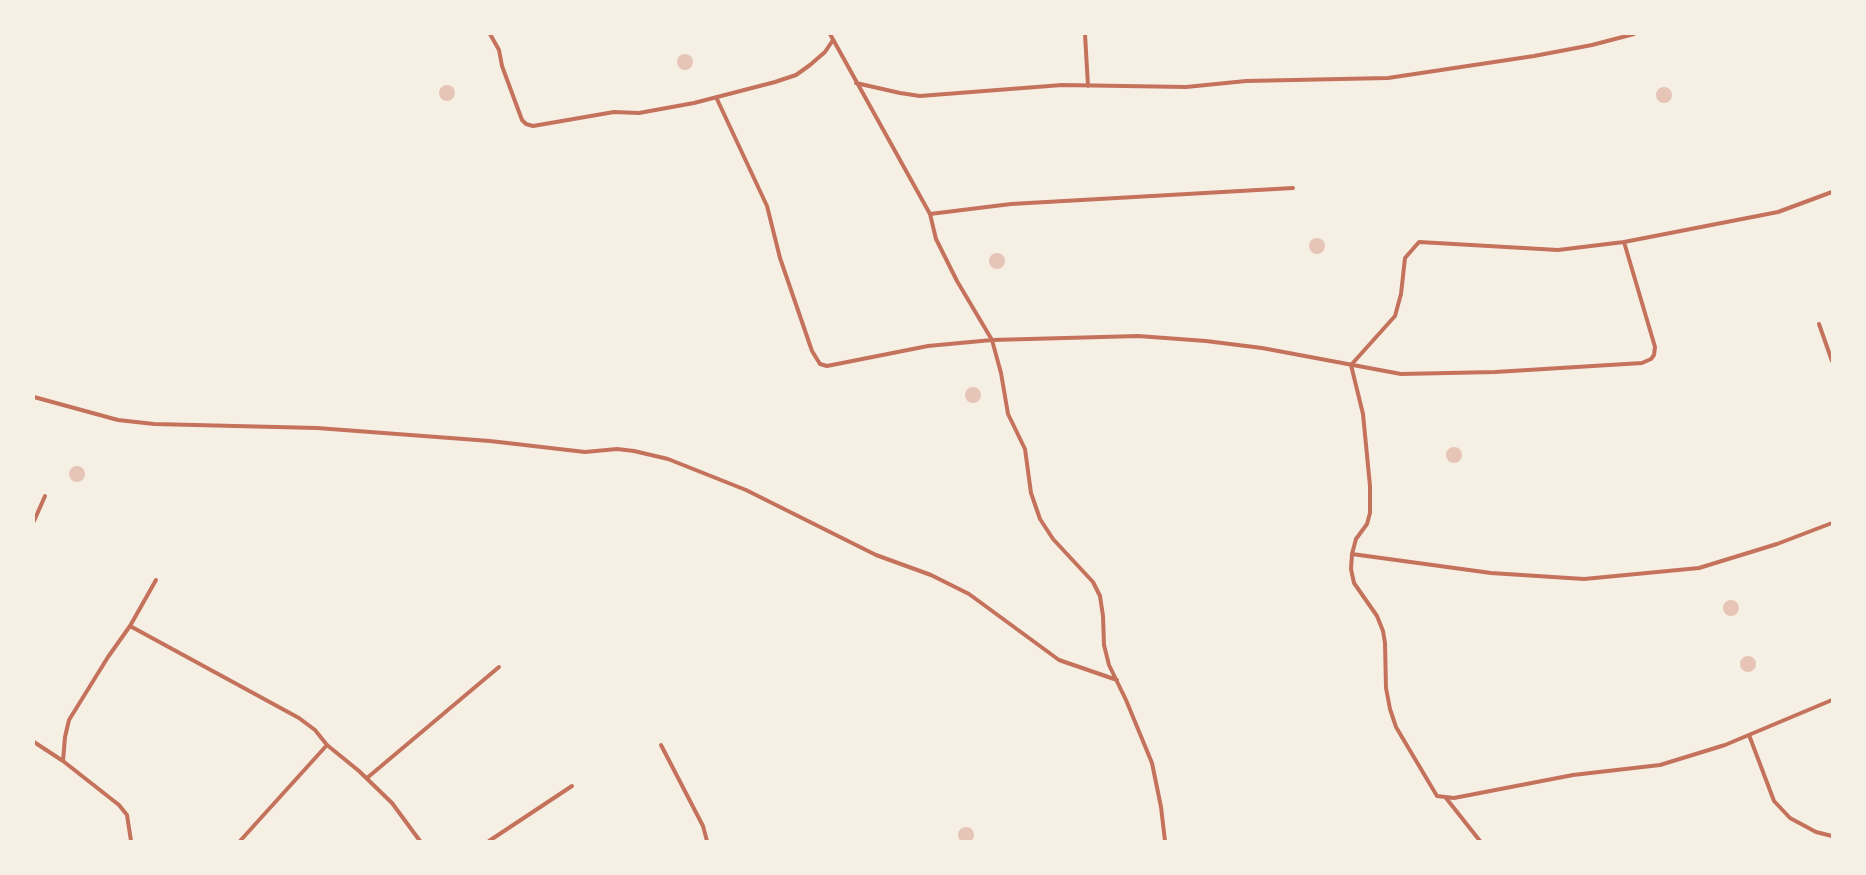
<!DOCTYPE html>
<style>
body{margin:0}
#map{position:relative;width:1866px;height:875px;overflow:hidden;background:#f6efe4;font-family:"Public Sans",sans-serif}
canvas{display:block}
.frame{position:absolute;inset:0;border:35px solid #f6efe4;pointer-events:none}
</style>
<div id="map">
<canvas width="1866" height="875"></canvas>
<div class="frame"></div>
</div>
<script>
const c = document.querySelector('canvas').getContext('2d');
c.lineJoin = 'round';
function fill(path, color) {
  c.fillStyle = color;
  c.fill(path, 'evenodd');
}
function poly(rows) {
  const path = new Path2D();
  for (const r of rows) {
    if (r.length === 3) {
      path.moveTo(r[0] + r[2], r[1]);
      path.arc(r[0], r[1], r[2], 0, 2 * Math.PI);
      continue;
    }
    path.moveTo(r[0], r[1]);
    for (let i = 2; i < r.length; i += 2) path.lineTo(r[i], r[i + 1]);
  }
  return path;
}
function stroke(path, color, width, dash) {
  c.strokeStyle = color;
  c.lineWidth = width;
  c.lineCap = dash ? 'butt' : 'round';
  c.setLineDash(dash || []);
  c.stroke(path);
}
const building = poly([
 [685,62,8],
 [447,93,8],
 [1664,95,8],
 [1317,246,8],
 [997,261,8],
 [973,395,8],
 [1454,455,8],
 [77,474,8],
 [1731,608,8],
 [1748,664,8],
 [966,835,8]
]);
const minor = poly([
 [490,34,499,50,502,66,522,120,526,124,533,126,614,112,639,113,694,103,775,82,796,75,810,65,825,52,833,40],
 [830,34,930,214,936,239,957,281,992,340,1001,373,1008,414,1025,449,1031,493,1040,519,1053,539,1093,582,1100,596,1103,616,1104,645,1109,665,1126,700,1152,763,1161,807,1165,841],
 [1085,34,1088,86],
 [856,83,900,93,920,96,1062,85,1186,87,1246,81,1388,78,1534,56,1592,45,1634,34],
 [716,97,767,206,780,258,812,351,820,364,827,366,928,346,992,340,1138,336,1206,341,1262,348,1401,374,1495,372,1642,363,1651,359,1654,355,1655,347,1624,242],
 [930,214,1011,204,1293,188],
 [1819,324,1832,361],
 [1351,365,1363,414,1370,486,1370,513,1367,524,1356,539,1352,554,1351,569,1354,583,1377,616,1383,631,1385,643,1386,688,1390,709,1396,727,1437,796,1454,798,1573,775,1660,765,1725,745,1832,700],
 [1351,365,1395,316,1401,294,1405,258,1419,242,1558,250,1624,242,1778,212,1832,192],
 [34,397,118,420,154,424,317,428,490,441,585,452,617,449,634,451,668,459,746,490,876,555,931,575,969,594,1059,660,1117,680],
 [34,521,45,496],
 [1352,554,1491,573,1584,579,1699,568,1777,544,1832,523],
 [130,626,299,718,315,730,327,745,359,771,392,803,420,841],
 [1749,735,1774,801,1790,818,1816,832,1832,836],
 [34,742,63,761,119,805,127,815,131,841],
 [661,745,703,826,707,841],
 [63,761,65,737,69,720,108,657,130,626,156,580],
 [367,778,499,667],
 [1446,798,1480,841],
 [240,841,327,745],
 [489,841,572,786]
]);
fill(building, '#e6c5b7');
stroke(minor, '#c5725c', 4);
</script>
